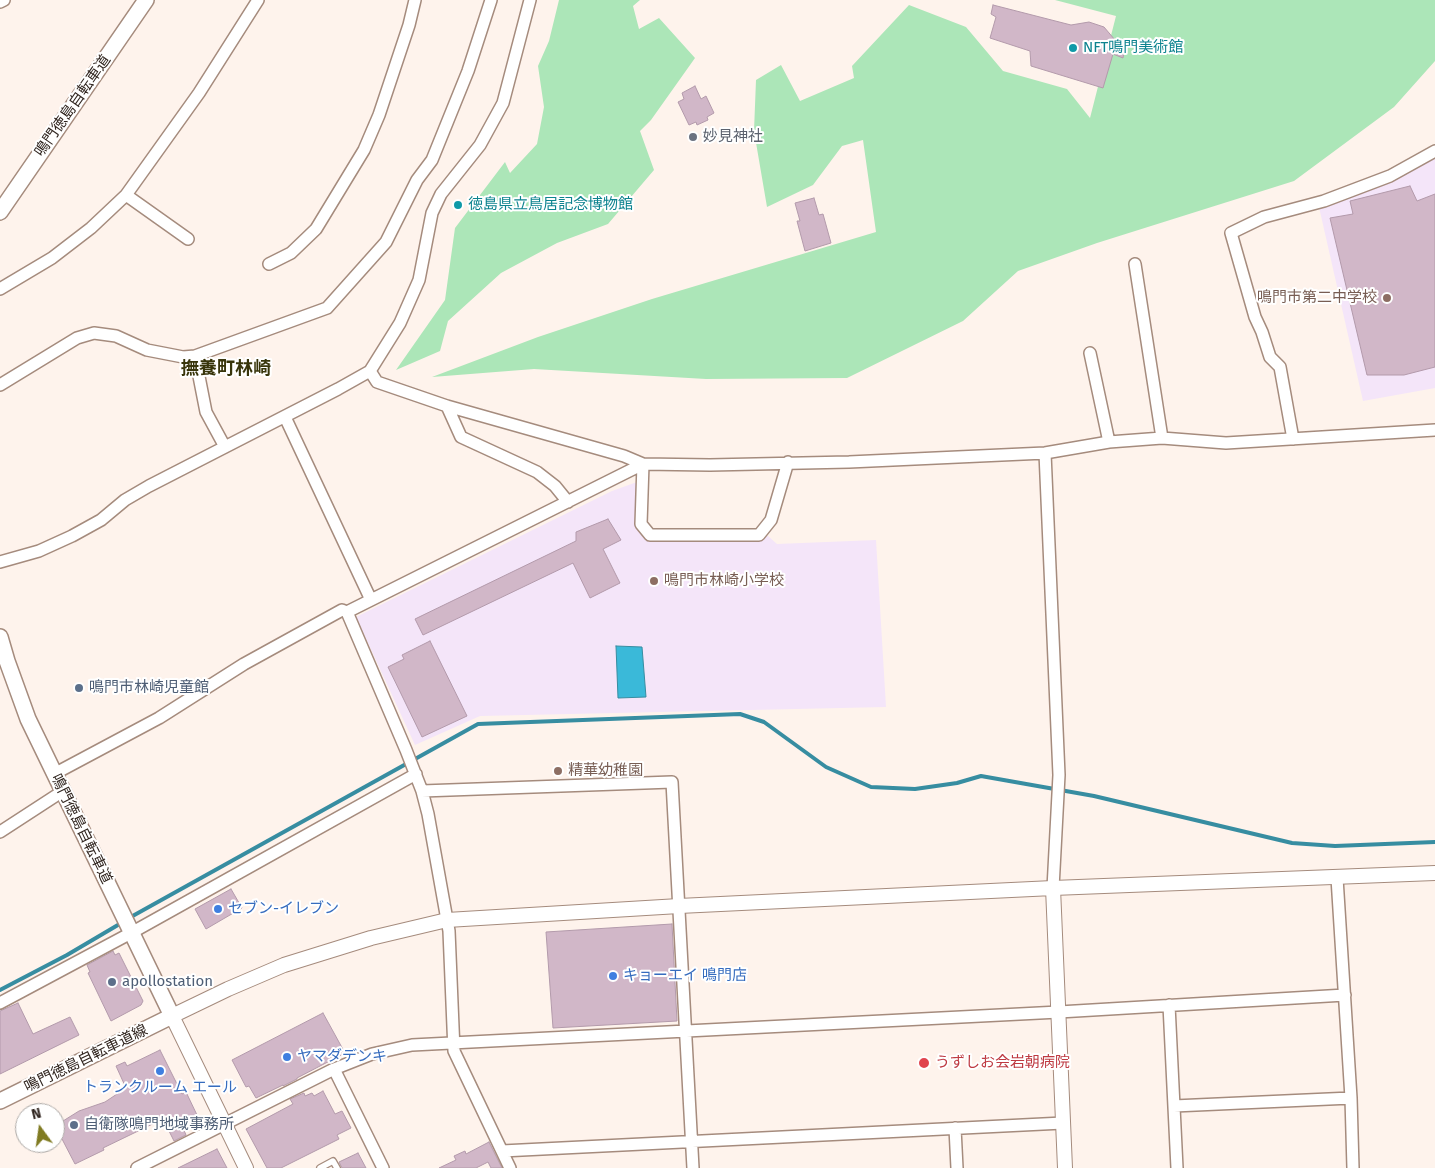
<!DOCTYPE html>
<meta charset="utf-8">
<style>
body{margin:0}
#map{position:relative;width:1435px;height:1168px;overflow:hidden;background:#fef3ec;font-family:"Fira Sans",sans-serif}
canvas{display:block}
.north{position:absolute;left:15px;top:1103px;width:50px;height:50px;box-sizing:border-box;background:#fff;border:1px solid #aca8a5;border-radius:50%;rotate:346deg;font-size:14px;font-weight:700;line-height:20px;text-align:center;color:#30251f}
.north::after{content:'';display:block;margin:auto;width:18px;height:22px;background:#807b22;clip-path:polygon(50% 0,100% 100%,50% 72%,0 100%)}
</style>
<div id="map">
<canvas width="1435" height="1168"></canvas>
<div class="north">N</div>
</div>
<script>
const c = document.querySelector('canvas').getContext('2d');
c.lineJoin = 'round';
function fill(path, color) {
  c.fillStyle = color;
  c.fill(path, 'evenodd');
}
function poly(rows) {
  const path = new Path2D();
  for (const r of rows) {
    path.moveTo(r[0], r[1]);
    for (let i = 2; i < r.length; i += 2) path.lineTo(r[i], r[i + 1]);
  }
  return path;
}
function stroke(path, color, width, dash) {
  c.strokeStyle = color;
  c.lineWidth = width;
  c.lineCap = dash ? 'butt' : 'round';
  c.setLineDash(dash || []);
  c.stroke(path);
}
function drawText(font, color, halo, rows, align = 'center') {
  c.font = font + ' "Fira Sans","Noto Sans JP",sans-serif';
  c.lineWidth = 4;
  c.setLineDash([]);
  c.textBaseline = 'middle';
  c.strokeStyle = halo;
  c.fillStyle = color;
  for (const [text, x, y, turn = 0] of rows) {
    c.save();
    c.translate(x, y);
    c.rotate((+turn || 0) * Math.PI / 180);
    c.textAlign = isNaN(turn) ? turn : align;
    if (halo) c.strokeText(text, 0, 0);
    c.fillText(text, 0, 0);
    c.restore();
  }
}
const education = poly([
 [1435,157,1435,388,1363,401,1319,207,1393,181],
 [637,482,638,527,648,541,768,536,777,544,876,540,886,707,480,716,415,745,356,617,612,491]
]);
const green = poly([
 [559,0,640,0,633,6,639,29,659,18,695,58,651,120,640,131,654,170,608,224,557,243,501,273,448,321,440,351,396,370,445,300,455,228,505,162,510,173,537,144,544,107,538,66,549,41],
 [1055,0,1435,0,1435,61,1394,107,1294,181,1097,243,1018,271,963,321,847,378,706,379,534,369,432,377,538,337,652,299,876,232,863,140,842,146,813,185,767,207,754,131,756,80,781,65,800,101,854,78,852,66,909,5,966,27,1003,71,1067,89,1090,118,1116,16]
]);
const water = poly([
 [616,646,642,647,646,697,618,698,616,646]
]);
const stream = poly([
 [129,918,478,724,740,714,764,722,826,767,871,787,915,789,957,783,981,776,1094,796,1292,843,1335,846,1435,842],
 [0,990,67,955,123,922]
]);
const building = poly([
 [993,5,1071,25,1089,22,1104,27,1115,40,1125,45,1123,58,1113,54,1103,88,1031,66,1030,51,990,38,996,17,991,14,993,5],
 [695,86,701,99,706,96,714,113,707,117,708,120,697,125,696,122,689,125,678,102,684,99,682,93,695,86],
 [1410,186,1417,201,1435,194,1435,367,1404,375,1367,375,1330,218,1353,214,1350,201,1410,186],
 [814,198,819,215,823,214,831,243,805,251,797,221,800,221,795,203,814,198],
 [608,519,621,540,603,549,620,583,590,598,573,563,423,635,415,619,576,541,576,532,608,519],
 [430,641,467,716,422,737,388,667,404,659,402,655,430,641],
 [231,889,242,908,206,929,195,909,231,889],
 [672,924,677,1021,553,1028,546,932,672,924],
 [113,951,115,955,119,953,143,1001,141,1005,111,1021,88,973,90,972,87,965,113,951],
 [18,1003,33,1034,70,1017,79,1035,0,1074,0,1011,18,1003],
 [323,1013,345,1053,297,1078,297,1079,283,1086,283,1085,256,1098,249,1086,246,1087,232,1060,323,1013],
 [160,1050,182,1094,186,1092,197,1115,181,1123,186,1135,174,1141,163,1119,103,1148,104,1150,75,1164,62,1139,55,1142,55,1126,79,1111,105,1102,126,1088,116,1066,125,1062,127,1066,160,1050],
 [323,1091,335,1114,342,1111,351,1128,337,1135,339,1139,281,1168,267,1168,246,1129,293,1104,290,1099,304,1093,305,1096,312,1093,314,1096,323,1091],
 [489,1142,502,1168,491,1168,488,1162,476,1168,439,1168,456,1160,454,1156,465,1151,466,1154,489,1142],
 [217,1149,227,1168,178,1168,217,1149],
 [358,1153,366,1168,342,1168,339,1162,358,1153]
]);
const service = poly([
 [320,1168,333,1161,337,1168]
]);
const minor = poly([
 [0,2,4,0],
 [188,239,126,195,199,93,258,0],
 [269,264,291,253,316,229,364,150,379,115,409,25,415,0],
 [1135,264,1162,438],
 [0,289,52,258,91,228,126,195],
 [1090,353,1109,442],
 [195,356,206,412,225,447],
 [370,371,377,382,447,406,624,456,643,464,710,465,849,462,1045,453,1109,442,1162,438,1226,443,1435,430],
 [0,385,77,338,94,333,116,336,147,350,183,357,195,356,327,308,386,242,417,180,432,160,468,71,491,0],
 [447,406,461,437,537,472,555,486,568,502],
 [285,417,371,600],
 [1293,439,1280,367,1270,357,1262,332,1255,317,1231,233,1264,217,1324,201,1390,176,1435,151],
 [1045,453,1059,775,1053,888],
 [643,464,641,524,650,535,759,535,771,520,788,462],
 [0,562,39,551,72,536,101,520,125,500,149,486,338,389,370,371,400,323,419,280,432,213,441,194,480,145,503,103,530,0],
 [347,612,406,750,422,791,428,814,449,931,454,1051,510,1168],
 [54,774,159,718,244,664,342,610,347,612,643,464],
 [422,791,672,782,693,1168],
 [0,832,63,791],
 [0,1003,131,933,416,774],
 [1169,1005,1177,1168],
 [334,1069,383,1168],
 [1351,1098,1353,1168],
 [1174,1106,1351,1098,1337,878],
 [955,1128,957,1168],
 [502,1151,1063,1123],
 [137,1168,334,1069,372,1054,412,1045,1059,1012,1345,995]
]);
const tertiary = poly([
 [1053,888,1065,1168],
 [246,1168,172,1016,228,989,284,965,371,938,447,920,679,906,1053,888,1435,873]
]);
const secondary = poly([
 [0,212,146,0],
 [0,637,7,661,28,719,172,1016,0,1101]
]);
const markers = [
 [1073,48,5,"#0f9aa8"],
 [693,137,5,"#6b7280"],
 [458,205,5,"#0f9aa8"],
 [1387,298,5,"#8d6e63"],
 [654,581,5,"#8d6e63"],
 [79,688,5,"#5c6f8a"],
 [558,771,5,"#8d6e63"],
 [218,909,5,"#3f7fe0"],
 [613,976,5,"#3f7fe0"],
 [112,982,5,"#5c6f8a"],
 [287,1057,5,"#3f7fe0"],
 [924,1063,6,"#e0444e"],
 [160,1071,5,"#3f7fe0"],
 [74,1125,5,"#5c6f8a"]
];
const cultureNames = [
 ["NFT鳴門美術館",1083,48],
 ["徳島県立鳥居記念博物館",468,205]
];
const streetNames = [
 ["鳴門徳島自転車道",73,106,-55],
 ["鳴門徳島自転車道",81,829,64],
 ["鳴門徳島自転車道線",86,1059,-26]
];
const worshipNames = [
 ["妙見神社",703,137]
];
const educationNames = [
 ["鳴門市第二中学校",1377,298,"right"],
 ["鳴門市林崎小学校",664,581],
 ["精華幼稚園",568,771]
];
const serviceNames = [
 ["鳴門市林崎児童館",89,688],
 ["apollostation",122,982],
 ["自衛隊鳴門地域事務所",84,1125]
];
const shopNames = [
 ["セブン-イレブン",228,909],
 ["キョーエイ 鳴門店",623,976],
 ["ヤマダデンキ",297,1057],
 ["トランクルーム エール",160,1088,"center"]
];
const healthNames = [
 ["うずしお会岩朝病院",935,1063]
];
const quarterNames = [
 ["撫養町林崎",226,369]
];
fill(education, '#f4e5f9');
fill(green, '#ace6b8');
fill(water, '#3ab9d9');
stroke(water, '#378da1', 1);
stroke(stream, '#378da1', 4);
fill(building, '#d1b7c8');
stroke(building, '#b39aab', 1);
stroke(service, '#a58b7d', 8);
stroke(minor, '#a58b7d', 14);
stroke(tertiary, '#a58b7d', 16);
stroke(secondary, '#a58b7d', 18);
stroke(service, '#fff', 5.5);
stroke(minor, '#fff', 11);
stroke(tertiary, '#fff', 14);
stroke(secondary, '#fff', 15);
for (const [x, y, r, color] of markers) {
  const dot = new Path2D();
  dot.arc(x, y, r, 0, 2 * Math.PI);
  c.fillStyle = color;
  c.fill(dot);
  stroke(dot, '#fff', 2);
}
drawText('15px', '#0d838f', '#fff', cultureNames, 'left');
drawText('15px', '#30251f', '#fff', streetNames);
drawText('15px', '#5b616d', '#fff', worshipNames, 'left');
drawText('15px', '#785e54', '#fff', educationNames, 'left');
drawText('15px', '#4e5e75', '#fff', serviceNames, 'left');
drawText('15px', '#366cbe', '#fff', shopNames, 'left');
drawText('15px', '#be3a42', '#fff', healthNames, 'left');
drawText('bold 18px', '#38350b', '#fff', quarterNames);
</script>
